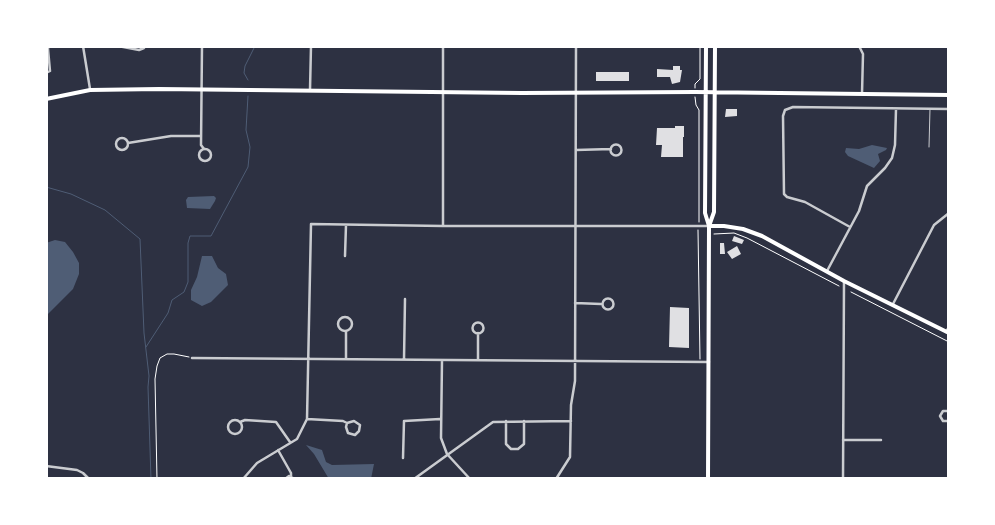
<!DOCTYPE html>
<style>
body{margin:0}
#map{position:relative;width:995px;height:525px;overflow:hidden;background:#2d3142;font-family:Ubuntu,sans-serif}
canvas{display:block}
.frame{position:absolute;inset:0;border:48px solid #fff;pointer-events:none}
</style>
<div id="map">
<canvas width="995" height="525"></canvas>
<div class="frame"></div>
</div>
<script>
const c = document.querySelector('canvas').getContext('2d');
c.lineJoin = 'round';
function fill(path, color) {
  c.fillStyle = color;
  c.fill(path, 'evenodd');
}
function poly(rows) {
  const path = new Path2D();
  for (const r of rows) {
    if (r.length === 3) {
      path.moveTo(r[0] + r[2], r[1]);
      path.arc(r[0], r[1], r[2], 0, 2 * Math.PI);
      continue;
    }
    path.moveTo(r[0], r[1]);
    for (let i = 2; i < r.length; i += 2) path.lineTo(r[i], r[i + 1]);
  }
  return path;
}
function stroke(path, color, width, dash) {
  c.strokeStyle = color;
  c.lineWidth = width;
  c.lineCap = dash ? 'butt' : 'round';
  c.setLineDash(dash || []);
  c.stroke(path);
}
const water = poly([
 [872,145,887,148,886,150,878,154,880,161,874,168,848,156,845,152,846,148,859,149],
 [214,196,216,198,215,201,210,209,187,208,186,200,188,197],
 [55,240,65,242,73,252,79,263,79,274,73,289,46,316,46,243],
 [202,256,212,256,218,268,226,274,228,285,211,302,202,306,191,300,191,290,197,277],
 [306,445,322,450,326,462,332,465,374,464,371,479,329,479,314,454]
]);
const stream = poly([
 [248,80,244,73,245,66,255,46],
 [46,187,71,194,105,210,140,239,144,333,149,376,148,387,151,479],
 [146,347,168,313,172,300,184,292,188,282,188,243,190,236,211,236,248,167,250,147,246,130,248,96]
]);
const building = poly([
 [673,66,680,66,680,70,682,70,680,82,672,84,670,77,657,77,657,69,673,70],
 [596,72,629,72,629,81,596,81],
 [726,109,737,109,737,116,725,117],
 [675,126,684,126,684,137,683,137,683,157,661,157,662,145,656,145,657,128,675,128],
 [734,236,744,240,742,244,732,241],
 [720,243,724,243,725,254,720,254],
 [737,246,741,254,732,259,727,252],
 [670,307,689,308,689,348,669,347]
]);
const path = poly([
 [695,88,695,84,700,79,700,46],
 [695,97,696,105,699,110,699,222],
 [698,230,700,359],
 [714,234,734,233,747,238,839,286],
 [851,292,949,342],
 [157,479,155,379,157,366,160,358,167,354,174,354,189,357]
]);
const service = poly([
 [929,147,930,109]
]);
const minor = poly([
 [83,46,90,89],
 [118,46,139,50,144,48,145,46],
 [202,46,201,145,204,149],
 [859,46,863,54,862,94],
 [46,53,49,46],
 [46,73,50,71,48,49],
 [310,90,311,46],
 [122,144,6],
 [128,143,171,136,201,136],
 [616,150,5.5],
 [205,155,6],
 [576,150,611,149],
 [443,226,443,46],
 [850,227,805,202,787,197,784,194,783,116,785,110,793,107,949,109],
 [345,256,346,225],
 [827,271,859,211,867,186,885,168,892,158,895,145,896,109],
 [608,304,5.5],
 [575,303,601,304],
 [893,304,934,225,949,213],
 [345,324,7],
 [478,328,5.5],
 [946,332,949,327],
 [478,333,478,360],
 [192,358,709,362],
 [346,358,346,331],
 [404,359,405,299],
 [442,360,441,438,447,454,470,479],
 [949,411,943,411,940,416,943,421,949,421],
 [307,419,343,421,347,423,354,421,360,425,359,431,355,435,348,433,346,427,347,423],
 [235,427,7],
 [506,421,506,444,511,449,518,449,524,444,524,421],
 [240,422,245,420,276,422,290,442],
 [843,440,881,440],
 [278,450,291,473,291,476],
 [403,458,404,421,440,419],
 [46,466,77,470,83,473,89,479],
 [243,479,257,463,297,439,307,419,311,224,443,226,709,226],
 [285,479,289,476,295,479],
 [414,479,493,422,571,421],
 [556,479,570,457,571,405,575,381,576,46],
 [843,479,844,281]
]);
const secondary = poly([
 [706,46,705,213,709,226,708,479],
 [46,99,90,90,159,89,522,93,695,92,949,95],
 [709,226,724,226,743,229,762,236,844,281,949,333],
 [709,226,714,212,715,46]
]);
fill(water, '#4f5d75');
stroke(stream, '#4f5d75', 1);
fill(building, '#e0e0e3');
stroke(path, '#fff', 1);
stroke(service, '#caccd0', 1);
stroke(minor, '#caccd0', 2.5);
stroke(secondary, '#fff', 4);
</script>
